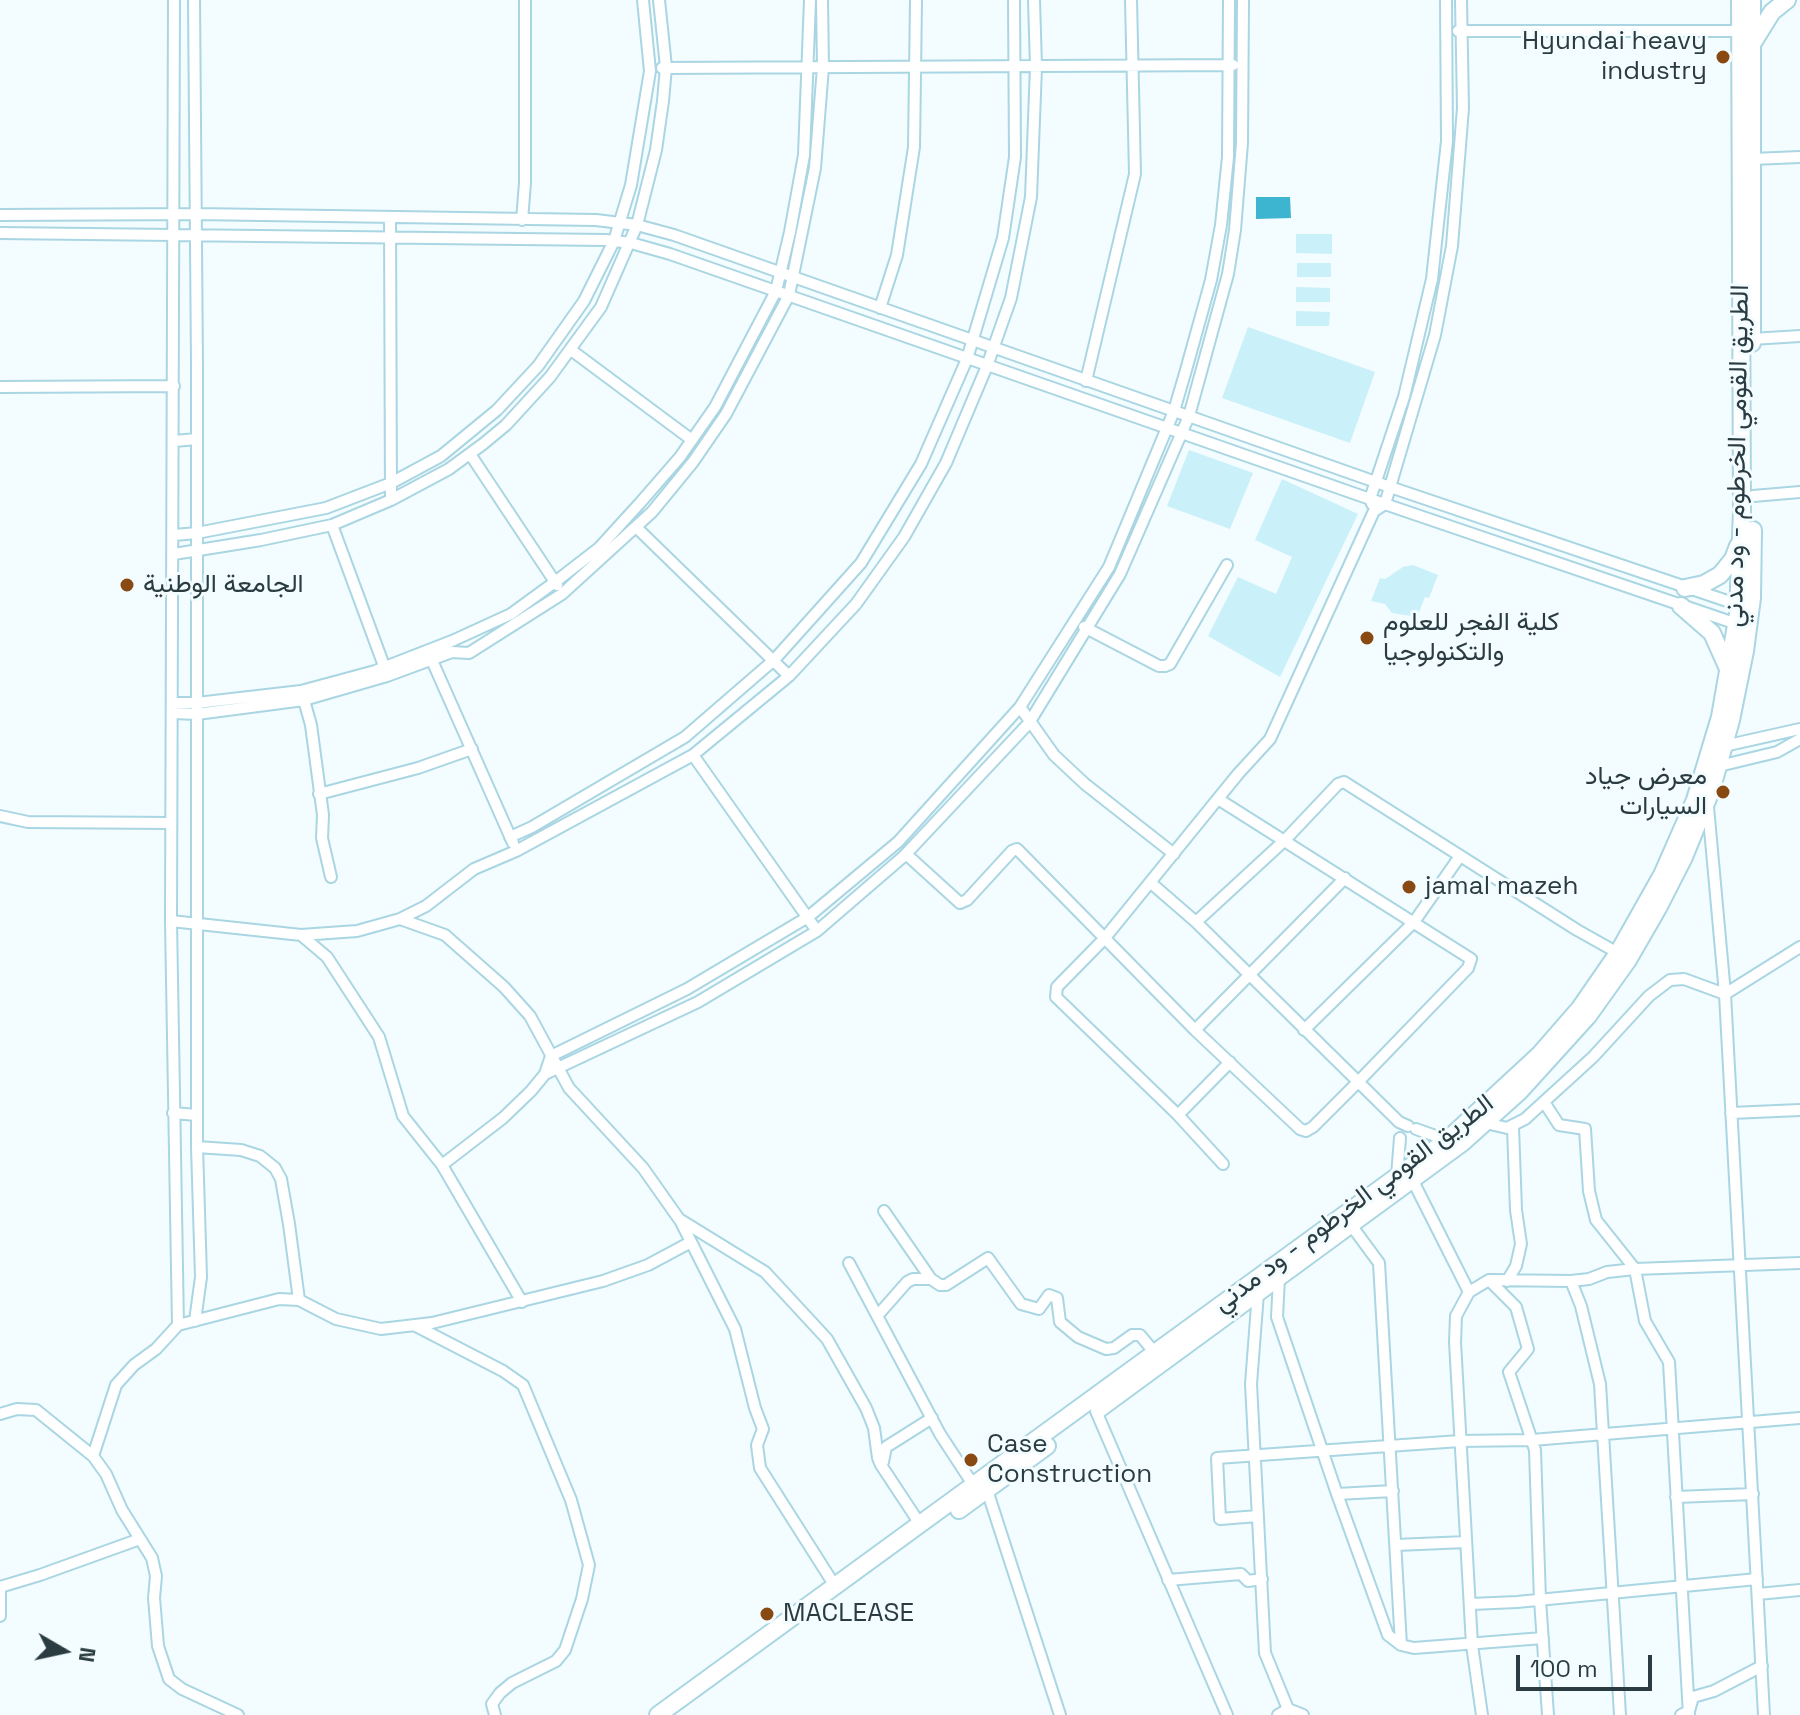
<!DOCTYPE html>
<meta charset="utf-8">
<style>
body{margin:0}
#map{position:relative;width:1800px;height:1715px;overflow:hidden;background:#f3fcfe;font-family:"Space Grotesk",sans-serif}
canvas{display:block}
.north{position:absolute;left:24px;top:1611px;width:80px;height:80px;-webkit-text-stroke:6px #f3fcfe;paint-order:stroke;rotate:99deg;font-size:22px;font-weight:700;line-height:32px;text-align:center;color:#2a3c41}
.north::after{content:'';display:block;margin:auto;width:28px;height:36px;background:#2a3c41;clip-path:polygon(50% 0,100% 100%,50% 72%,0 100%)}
.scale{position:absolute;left:1516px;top:1655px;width:136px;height:36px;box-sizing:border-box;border:4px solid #2a3c41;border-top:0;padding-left:10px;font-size:24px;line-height:28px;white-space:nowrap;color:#2a3c41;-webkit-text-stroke:6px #f3fcfe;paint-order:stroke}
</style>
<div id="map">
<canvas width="1800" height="1715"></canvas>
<div class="north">N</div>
<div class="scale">100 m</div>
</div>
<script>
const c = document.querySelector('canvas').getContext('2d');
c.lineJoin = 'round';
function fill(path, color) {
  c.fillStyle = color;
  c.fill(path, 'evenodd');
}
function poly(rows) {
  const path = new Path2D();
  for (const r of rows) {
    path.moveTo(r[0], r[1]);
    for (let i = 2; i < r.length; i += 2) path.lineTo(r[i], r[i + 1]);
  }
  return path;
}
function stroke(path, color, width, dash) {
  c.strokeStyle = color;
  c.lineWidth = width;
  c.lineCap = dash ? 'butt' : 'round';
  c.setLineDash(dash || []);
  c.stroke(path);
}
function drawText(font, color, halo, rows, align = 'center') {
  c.font = font + ' "Space Grotesk",Vazirmatn,sans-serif';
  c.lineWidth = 6;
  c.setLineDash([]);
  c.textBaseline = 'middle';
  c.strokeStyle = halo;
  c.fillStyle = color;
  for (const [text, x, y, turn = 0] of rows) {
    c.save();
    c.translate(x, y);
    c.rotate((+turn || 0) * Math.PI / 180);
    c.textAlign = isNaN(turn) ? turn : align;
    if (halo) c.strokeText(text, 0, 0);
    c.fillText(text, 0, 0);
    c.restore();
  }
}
const green = poly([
 [1296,234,1332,234,1332,254,1296,253],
 [1297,263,1331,263,1331,277,1297,277],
 [1296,287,1330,288,1330,302,1296,302],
 [1296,311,1330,312,1329,326,1296,326],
 [1248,327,1375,372,1350,443,1222,398],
 [1189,450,1253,473,1230,529,1167,506],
 [1282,479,1358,514,1280,677,1208,636,1238,577,1276,594,1292,557,1255,540],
 [1413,565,1438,575,1429,598,1425,597,1417,617,1392,613,1385,604,1371,601,1380,578,1385,579,1403,567]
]);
const water = poly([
 [1256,197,1290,197,1291,218,1256,219]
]);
const minor = poly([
 [174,0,171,921,178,1325],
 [194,0,197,365,197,1147,201,1277,195,1321],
 [1458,31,1740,31],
 [662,68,1233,65],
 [1752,159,1800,157],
 [0,215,196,214,596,220,637,225,674,235,1390,487,1739,605],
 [390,218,391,500],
 [522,220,525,183,525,0],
 [0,233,606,240,631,243,670,254,1370,499,1737,624],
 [880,308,897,255,914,147,916,0],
 [1752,339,1800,336],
 [571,350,692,440],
 [1086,381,1135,174,1131,0],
 [0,387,174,386],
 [174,441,197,439],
 [470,454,557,585],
 [1753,496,1800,492],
 [1372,504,1370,499,1404,397,1432,279,1447,141,1446,0],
 [332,525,387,674],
 [637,528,789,676],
 [174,535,197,533,326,508,391,483,441,456,497,410,538,366,584,301,614,241,631,185,650,71,643,0],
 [174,554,261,540,332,525,391,500,449,469,483,444,506,425,550,377,601,307,637,225,656,150,663,101,666,67,659,0],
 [1084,627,1159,666,1165,666,1170,664,1227,565],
 [430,656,513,843],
 [302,693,311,725,323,815,322,838,331,877],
 [173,703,197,703,301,691,375,671,452,641,511,614,555,582,599,548,640,503,680,457,715,407,776,291,790,232,804,155,810,0],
 [1020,707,1054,755,1085,784,1174,854],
 [173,713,197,714,304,700,387,676,452,652,469,653,562,594,652,512,693,462,726,414,789,295,815,168,823,67,822,0],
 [1724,746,1800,729],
 [693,755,817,931],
 [1719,766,1777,752,1800,739],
 [319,794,418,768,472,749],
 [1708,807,1725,994,1764,1715],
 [0,816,28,822,171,823],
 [510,837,532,827,685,737,774,660,861,563,921,464,967,359,1003,238,1015,157,1014,0],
 [906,854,960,903,967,900,1012,851,1017,849,1195,1030,1300,1129,1306,1131,1313,1127,1358,1082,1468,968,1471,959,1218,799],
 [1151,883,1196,922,1399,1122,1408,1126],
 [400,919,445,935,504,987,530,1016,569,1088,643,1168,679,1219,765,1272,827,1339,866,1408,874,1428,878,1458,881,1465,920,1524],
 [171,921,301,935,357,931,400,919,426,906,474,869,516,851,693,755,789,676,856,604,904,537,946,463,987,366,1011,298,1031,197,1036,67,1034,0],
 [1196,922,1285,840,1338,784,1344,782,1577,930,1618,953],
 [301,935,327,957,379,1037,403,1116,442,1165,522,1302],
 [1725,994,1800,947],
 [1195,1030,1345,878],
 [1304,1030,1414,922,1460,856],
 [545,1074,698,1002,817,931,904,856,1029,723,1120,574,1189,416,1228,274,1235,230,1242,143,1243,0],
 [1544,1102,1559,1125,1585,1129,1589,1191,1596,1220,1635,1269,1645,1321,1669,1362,1689,1715],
 [173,1113,197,1115],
 [1731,1113,1800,1110],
 [1178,1115,1230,1062],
 [1486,1123,1507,1128,1525,1119,1593,1057,1649,996,1670,980,1684,979,1725,994],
 [1416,1129,1447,1140],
 [197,1147,241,1150,260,1156,275,1168,281,1179,289,1224,299,1300],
 [1223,1164,1178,1115,1056,997,1057,987,1104,939,1238,774,1270,739,1374,511,1385,504,1435,335,1452,246,1463,108,1461,0],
 [442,1165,503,1118,531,1091,545,1074,551,1056,687,989,808,917,898,842,1020,707,1109,567,1174,411,1186,370,1211,280,1221,225,1228,157,1229,0],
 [1397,1176,1400,1138],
 [1413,1181,1469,1292,1456,1316,1455,1342,1472,1645,1482,1715],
 [884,1211,931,1279,940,1285,946,1285,988,1258,1021,1304,1039,1309,1049,1295,1057,1298,1060,1322,1078,1337,1106,1349,1114,1348,1132,1335,1140,1335,1155,1353],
 [680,1220,735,1329,755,1408,763,1429,757,1445,760,1468,835,1586],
 [1351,1225,1379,1263,1401,1645],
 [849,1263,940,1434,974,1486],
 [1279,1278,1277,1317,1337,1494,1388,1635,1401,1645,1414,1648,1543,1638],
 [1489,1280,1516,1307,1528,1349,1509,1372,1535,1450,1540,1600,1548,1715],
 [1507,1281,1516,1266,1521,1244,1516,1210,1513,1127],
 [1571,1281,1581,1306,1600,1384,1620,1715],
 [1469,1292,1489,1280,1571,1281,1589,1279,1607,1272,1635,1269,1800,1263],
 [1258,1293,1251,1384,1265,1653,1288,1709],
 [878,1315,907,1282,913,1279,931,1279],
 [414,1325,503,1371,523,1385,571,1500,589,1565,582,1599,565,1650,556,1661,512,1683,500,1693,492,1704,495,1715],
 [1096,1411,1227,1715],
 [0,1414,17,1409,36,1410,93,1456,106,1474,122,1510,152,1558,156,1576,154,1598,158,1646,169,1679,182,1689,238,1715],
 [93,1456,116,1385,134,1365,156,1349,178,1325,279,1299,299,1300,336,1319,381,1329,432,1323,603,1281,648,1265,691,1242],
 [883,1462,886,1447,932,1418],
 [987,1490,1060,1715],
 [1337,1494,1393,1491],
 [1676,1497,1753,1494],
 [1258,1516,1220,1519,1217,1458,1460,1441,1532,1440,1800,1418],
 [1396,1545,1466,1542],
 [1168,1580,1241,1574,1248,1581,1262,1579],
 [0,1587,40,1575,140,1539],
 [1758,1594,1800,1590],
 [1471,1604,1517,1602,1757,1579],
 [0,1616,0,1587],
 [1278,1715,1288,1709,1303,1715],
 [1681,1715,1689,1711,1693,1697,1714,1691,1762,1666]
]);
const highway = poly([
 [1752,0,1752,343],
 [1754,41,1772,12,1787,0],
 [1685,588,1704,584,1720,575,1733,559,1738,546],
 [1681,606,1712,633,1729,671],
 [1099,1409,1462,1143,1520,1091,1588,1016,1628,960,1658,908,1684,857,1711,791,1731,720,1745,651,1752,598,1753,530],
 [959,1510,1047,1446],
 [658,1715,1447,1140,1540,1054,1580,1008,1618,953,1662,875,1695,800,1720,717,1738,614,1742,510,1740,0]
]);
const markers = [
 [1723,57,8,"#894913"],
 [127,585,8,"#894913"],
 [1367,638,8,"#894913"],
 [1723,792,8,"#894913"],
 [1409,887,8,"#894913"],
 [971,1460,8,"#894913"],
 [767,1614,8,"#894913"]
];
const poiNames = [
 ["Hyundai heavy",1707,42,"right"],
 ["industry",1707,72,"right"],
 ["الجامعة الوطنية",143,585],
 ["كلية الفجر للعلوم",1383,623],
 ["والتكنولوجيا",1383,653],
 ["معرض جياد",1707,777,"right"],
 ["السيارات",1707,807,"right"],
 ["jamal mazeh",1425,887],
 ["Case",987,1445],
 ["Construction",987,1475],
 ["MACLEASE",783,1614]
];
const streetNames = [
 ["الطريق القومي الخرطوم - ود مدني",1738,456,-89],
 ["الطريق القومي الخرطوم - ود مدني",1354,1204,-37]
];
fill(green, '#caf0fa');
fill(water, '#3eb5d0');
stroke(minor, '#a9d6e2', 14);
stroke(highway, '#a9d6e2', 20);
stroke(minor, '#fff', 10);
stroke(highway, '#fff', 16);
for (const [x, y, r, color] of markers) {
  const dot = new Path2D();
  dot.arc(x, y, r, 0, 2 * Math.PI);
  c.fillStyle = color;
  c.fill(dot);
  stroke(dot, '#f3fcfe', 3);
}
drawText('26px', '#2a3c41', '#f3fcfe', poiNames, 'left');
drawText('26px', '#2a3c41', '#f3fcfe', streetNames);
</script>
